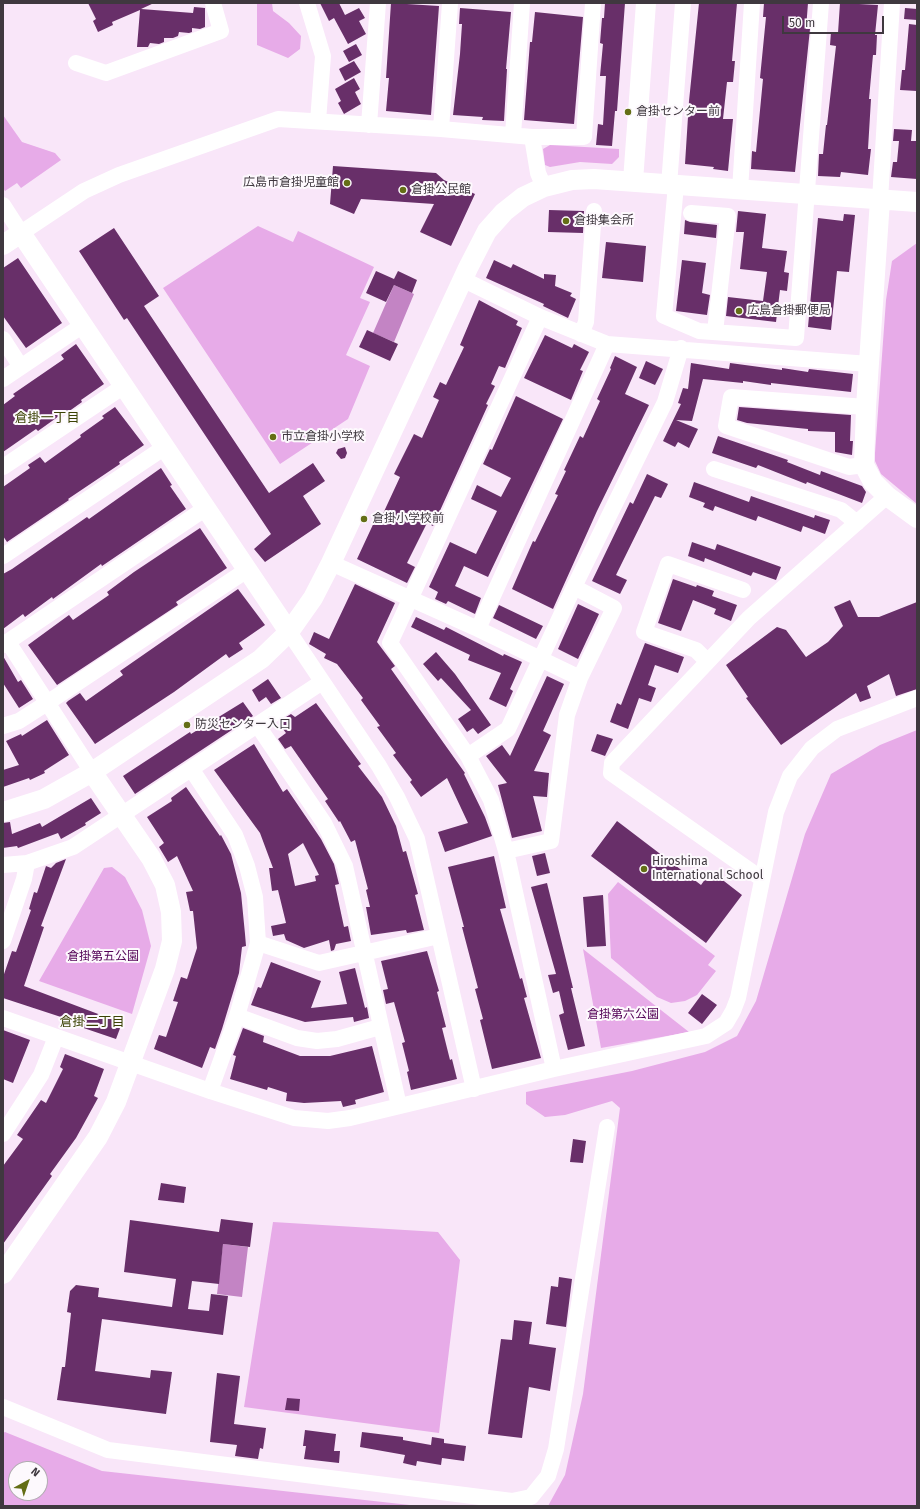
<!DOCTYPE html>
<meta charset="utf-8">
<style>
body{margin:0}
#map{position:relative;width:920px;height:1509px;overflow:hidden;background:#f9e6f9;font-family:"Fira Sans",sans-serif}
canvas{display:block}
.frame{position:absolute;inset:0;border:4px solid #3f383f;pointer-events:none}
.north{position:absolute;left:8px;top:1461px;width:40px;height:40px;box-sizing:border-box;background:#fdf9fd;border:1px solid #b1acb1;border-radius:50%;rotate:40deg;font-size:11px;font-weight:700;line-height:16px;text-align:center;color:#3f383f}
.north::after{content:'';display:block;margin:auto;width:14px;height:18px;background:#646e16;clip-path:polygon(50% 0,100% 100%,50% 72%,0 100%)}
.scale{position:absolute;left:782px;top:16px;width:102px;height:18px;box-sizing:border-box;border:2px solid #3f383f;border-top:0;padding-left:5px;font-size:12px;line-height:14px;white-space:nowrap;color:#3f383f;-webkit-text-stroke:3px #fdf9fd;paint-order:stroke}
</style>
<div id="map">
<canvas width="920" height="1509"></canvas>
<div class="frame"></div>
<div class="north">N</div>
<div class="scale">50 m</div>
</div>
<script>
const c = document.querySelector('canvas').getContext('2d');
c.lineJoin = 'round';
function fill(path, color) {
  c.fillStyle = color;
  c.fill(path, 'evenodd');
}
function poly(rows) {
  const path = new Path2D();
  for (const r of rows) {
    path.moveTo(r[0], r[1]);
    for (let i = 2; i < r.length; i += 2) path.lineTo(r[i], r[i + 1]);
  }
  return path;
}
function stroke(path, color, width, dash) {
  c.strokeStyle = color;
  c.lineWidth = width;
  c.lineCap = dash ? 'butt' : 'round';
  c.setLineDash(dash || []);
  c.stroke(path);
}
function drawText(font, color, halo, rows, align = 'center') {
  c.font = font + ' "Fira Sans","Noto Sans JP",sans-serif';
  c.lineWidth = 4;
  c.setLineDash([]);
  c.textBaseline = 'middle';
  c.strokeStyle = halo;
  c.fillStyle = color;
  for (const [text, x, y, turn = 0] of rows) {
    c.save();
    c.translate(x, y);
    c.rotate((+turn || 0) * Math.PI / 180);
    c.textAlign = isNaN(turn) ? turn : align;
    if (halo) c.strokeText(text, 0, 0);
    c.fillText(text, 0, 0);
    c.restore();
  }
}
const green = poly([
 [257,3,272,3,273,11,289,23,301,36,300,49,288,58,257,45],
 [3,115,22,142,55,153,61,160,21,188,17,183,5,191,3,188],
 [550,145,619,149,619,157,612,164,580,162,550,167,545,165,543,149],
 [258,226,293,242,298,231,374,267,360,298,370,302,346,355,370,366,348,419,280,464,163,288],
 [917,243,917,504,881,474,875,461,875,453,886,300,892,261],
 [917,730,917,1506,548,1506,565,1475,583,1394,620,1108,612,1101,565,1115,545,1117,526,1104,526,1092,632,1071,705,1052,737,1036,756,1001,805,834,831,774,880,745],
 [112,867,125,877,142,910,151,946,132,1014,39,981,104,868],
 [618,882,715,956,708,965,716,971,697,995,685,1001,671,1003,657,997,611,958,608,894],
 [583,949,689,1032,601,1048],
 [273,1222,438,1232,460,1260,439,1433,244,1407],
 [5,1432,102,1471,419,1506,3,1506,3,1433],
 [16,1469,40,1469,40,1493,16,1493]
]);
const water = poly([
 [394,285,414,294,394,342,373,333],
 [223,1244,248,1247,242,1297,217,1294]
]);
const building = poly([
 [88,3,154,3,141,9,193,13,194,7,205,8,205,27,200,29,192,28,192,32,189,33,179,32,178,36,173,38,164,38,164,42,159,44,150,43,148,47,137,47,140,10,112,22,113,25,98,32,93,21,96,19],
 [320,3,339,3,345,15,359,8,365,18,359,21,366,34,348,44,334,18,329,21],
 [391,3,439,6,431,115,386,111,389,78,386,78],
 [605,3,625,3,617,111,615,111,612,146,596,145,598,124,603,125,606,76,600,76,603,44,600,43,602,18,604,18],
 [699,3,737,3,732,61,735,61,733,82,727,82,723,119,733,119,728,171,713,169,714,167,685,164,689,101],
 [764,3,808,3,806,29,810,29,795,172,751,169,752,151,756,152,763,79,760,78,766,17,763,17],
 [840,3,878,5,875,35,877,35,876,55,873,55,869,99,871,99,868,149,871,149,868,175,841,172,840,177,818,176,819,154,823,154,826,125,827,125,836,46,830,45,831,32,838,33],
 [460,8,511,12,506,69,507,69,504,121,482,120,483,117,453,115,460,54,462,24,459,24],
 [905,8,917,9,917,20,904,19],
 [535,12,583,17,574,124,524,120,530,42,532,42],
 [909,24,917,25,917,91,900,90,902,70,905,70],
 [356,44,362,55,349,62,343,51],
 [354,61,361,72,345,81,339,69],
 [354,78,360,89,355,92,361,104,344,114,338,103,341,101,335,89],
 [894,129,912,130,911,141,917,141,917,179,891,177,893,162,897,162,899,141,893,141],
 [333,166,436,173,444,180,475,194,451,246,420,232,434,204,361,199,354,214,330,204],
 [549,210,584,211,583,233,548,232],
 [738,211,766,214,762,248,787,251,784,272,789,273,787,291,780,290,776,322,726,316,728,297,763,301,767,272,740,269,744,232,736,232],
 [844,214,855,215,849,272,837,271,831,330,808,327,818,218,843,221],
 [685,220,690,222,717,225,716,238,684,234],
 [114,228,159,296,144,306,269,493,313,463,325,481,303,496,321,524,265,562,254,549,271,534,127,318,124,320,79,251],
 [606,242,646,246,643,282,602,278],
 [18,258,62,323,26,348,3,316,3,268],
 [494,260,511,268,513,264,544,279,544,274,556,275,555,286,572,293,570,296,576,299,568,318,543,306,544,304,486,278],
 [682,260,706,263,702,293,710,295,707,315,676,311],
 [376,271,394,279,398,271,417,280,412,293,394,285,386,302,366,293],
 [479,300,518,321,516,325,522,328,505,368,499,366,491,384,495,386,486,404,488,405,433,526,427,523,407,563,415,567,407,583,357,559,377,516,381,518,400,477,394,474,414,434,422,438,439,400,433,397,440,382,446,385,464,347,460,345],
 [367,330,398,344,390,361,359,347],
 [545,335,572,348,574,344,589,352,580,370,583,371,571,400,524,378],
 [76,344,104,384,81,400,82,402,68,412,66,411,38,431,36,429,3,452,3,405,15,396,13,394,64,359,61,355],
 [615,356,637,367,625,394,649,405,597,511,553,609,512,589,533,541,535,542,558,495,555,494,566,471,564,470,580,436,583,438,600,401,597,399,611,369,610,368],
 [646,361,663,369,655,385,639,378],
 [691,363,729,369,730,363,782,370,782,368,808,372,809,369,853,374,851,392,771,383,771,385,743,381,743,383,703,379,692,421,676,420,698,429,689,448,678,442,675,447,663,441,681,404,678,403,683,388,688,389],
 [516,396,563,419,488,577,464,566,455,586,481,598,475,614,448,601,446,604,435,599,438,592,429,587,450,542,476,554,497,511,471,499,477,485,501,497,511,478,483,464,490,449,492,450],
 [115,407,144,445,119,462,120,464,68,499,69,500,7,542,3,536,3,487,30,468,28,465,40,457,45,463,81,437,80,435,104,418,102,416],
 [739,407,851,415,850,441,853,441,852,455,835,452,835,432,808,431,808,429,747,423,737,420],
 [718,436,788,460,787,462,820,475,821,471,862,486,866,492,862,503,807,482,806,484,758,465,756,468,712,453],
 [345,447,347,453,345,458,341,459,336,453,338,449],
 [161,468,172,485,170,486,186,509,102,566,101,564,53,599,52,597,25,617,23,614,3,629,3,574,12,569,87,517,89,519],
 [647,474,668,484,661,498,655,496,616,575,627,580,620,594,592,581,630,502,633,504],
 [694,482,749,502,751,496,814,518,815,515,830,520,825,534,803,526,801,532,758,516,756,521,715,506,713,511,703,507,705,503,689,497],
 [200,528,227,568,176,602,178,605,57,685,28,645,69,615,73,620,109,595,107,592,134,572],
 [692,542,715,550,717,544,781,567,776,580,753,572,751,576,705,558,704,562,688,556],
 [673,579,696,587,697,585,714,591,712,596,737,605,731,621,714,614,716,609,693,600,681,631,658,623],
 [355,584,395,603,377,642,395,666,391,669,465,773,464,774,485,817,492,836,445,852,438,832,468,823,447,778,421,797,410,782,412,780,393,755,396,753,377,727,380,726,361,700,363,698,337,664,324,658,326,654,309,644,314,632,329,639],
 [238,589,265,625,239,643,243,649,229,658,226,654,174,692,95,744,66,703,68,701,80,693,86,701,123,675,120,671],
 [850,600,858,617,879,617,917,602,917,689,896,696,889,674,867,686,871,698,860,702,856,693,781,745,746,698,748,697,726,665,777,627,786,630,806,657,828,642,843,626,834,607],
 [578,604,599,614,578,659,558,649],
 [499,605,543,626,536,639,493,618],
 [416,617,444,630,446,627,503,656,504,654,522,662,510,689,513,691,506,707,489,699,501,673,468,660,470,655,411,627],
 [645,643,684,657,678,673,655,665,648,685,656,688,651,702,639,698,628,729,610,722,617,703,621,705],
 [436,652,455,674,491,725,478,734,473,728,467,732,458,719,471,710,441,678,438,681,423,664],
 [3,656,18,682,21,680,33,699,19,708,3,683],
 [547,676,564,684,543,731,551,735,534,771,549,773,547,797,533,796,542,831,512,838,498,785,507,783,486,756,502,745,510,756],
 [268,679,281,698,271,704,266,697,259,702,252,690],
 [243,702,253,716,135,794,123,776,190,732,191,734],
 [316,703,361,764,358,766,382,797,396,826,403,852,406,851,418,894,415,895,424,930,407,933,406,930,371,935,366,907,370,907,366,890,368,889,355,840,351,842,340,821,339,822,325,801,328,799,291,746,285,749,278,739,286,733,280,725,283,723,281,720,291,714,295,717],
 [47,720,69,755,44,771,45,773,30,780,29,778,3,787,3,770,19,765,6,741,21,734,22,736],
 [597,734,613,739,605,756,591,751],
 [254,744,283,792,287,789,321,839,334,864,339,884,335,885,344,927,348,926,351,941,336,944,334,950,331,951,329,940,304,948,286,940,284,934,273,936,271,926,286,923,278,890,272,891,269,868,273,868,260,833,214,770],
 [303,843,319,875,315,876,316,881,295,886,288,854],
 [186,787,220,836,221,835,231,854,241,893,245,934,246,946,242,947,239,973,222,1029,215,1049,210,1047,202,1068,154,1049,159,1035,166,1037,178,1002,173,1001,181,977,187,979,197,948,193,911,190,911,186,892,193,891,177,856,168,862,159,847,164,843,147,817,172,801,171,798],
 [91,798,101,813,85,823,86,825,61,839,58,833,18,848,17,846,3,848,3,823,10,822,12,834,40,823,42,827],
 [617,821,701,885,711,871,742,895,706,943,591,856],
 [545,853,550,873,537,876,532,856],
 [494,856,506,908,500,909,520,979,522,978,527,997,524,998,541,1058,492,1069,480,1020,483,1019,475,989,478,988,462,927,464,927,448,867],
 [66,859,41,926,44,927,24,986,122,1023,116,1039,63,1021,64,1018,3,998,3,977,12,951,16,952,31,910,29,909,34,892,37,893,46,866,51,868,56,863],
 [547,883,573,988,571,988,585,1046,568,1050,559,1015,564,1013,559,991,553,993,548,975,556,974,531,887],
 [603,895,606,946,587,947,583,897],
 [427,951,439,991,437,992,446,1027,442,1028,450,1060,452,1059,457,1079,411,1090,407,1072,409,1071,402,1043,405,1042,394,1002,386,1004,383,990,388,989,381,961],
 [271,962,321,981,311,1008,347,1004,339,972,355,968,365,1008,367,1007,369,1018,354,1022,353,1017,305,1022,251,1005,258,987,261,988],
 [702,994,717,1005,702,1024,688,1013],
 [243,1028,264,1036,263,1042,300,1056,330,1056,372,1046,384,1092,355,1100,356,1104,343,1107,341,1101,304,1103,286,1101,287,1093,268,1087,267,1090,230,1079,236,1056,233,1055],
 [3,1030,30,1040,13,1083,3,1079],
 [65,1054,104,1069,94,1096,98,1098,76,1138,50,1174,52,1176,3,1244,3,1166,23,1139,17,1135,41,1100,46,1103,63,1069,60,1067],
 [573,1139,586,1141,583,1163,570,1162],
 [161,1183,186,1187,184,1203,158,1200],
 [221,1219,253,1223,250,1247,223,1244,219,1284,192,1281,188,1309,209,1311,211,1294,228,1296,223,1335,102,1319,95,1371,150,1378,151,1370,172,1372,166,1414,57,1400,62,1367,65,1367,71,1313,67,1312,70,1291,76,1285,99,1288,98,1297,172,1307,176,1279,124,1272,130,1220,219,1232],
 [559,1277,572,1279,566,1327,546,1324,551,1286,558,1287],
 [514,1320,532,1322,529,1344,556,1348,550,1391,529,1387,522,1438,488,1434,501,1339,512,1340],
 [217,1373,240,1376,234,1424,266,1428,263,1449,260,1448,258,1459,235,1456,237,1445,210,1442],
 [287,1398,300,1399,299,1411,285,1410],
 [305,1430,336,1434,334,1451,340,1451,339,1463,304,1459,306,1446,303,1446],
 [362,1432,403,1437,403,1440,431,1445,432,1437,444,1439,444,1443,466,1446,464,1461,442,1458,441,1465,417,1461,416,1466,403,1463,405,1455,360,1447]
]);
const minor = poly([
 [307,3,323,56,318,121],
 [76,63,106,73,221,31,213,3],
 [369,125,378,3],
 [441,129,450,3],
 [513,135,522,3],
 [532,137,538,173,544,187],
 [669,185,683,3],
 [676,185,664,316,699,331,796,338,821,3],
 [740,190,752,3],
 [880,200,892,3],
 [3,205,21,233,84,191,119,175,278,119,441,129,532,137,584,137,593,3],
 [691,213,728,216,715,332],
 [462,279,540,317,607,344,869,364],
 [540,317,390,643,468,756,491,800,506,851,554,1069],
 [581,334,586,322,594,211],
 [3,339,21,367],
 [3,379,83,325],
 [864,465,849,467,726,426,731,397,866,407],
 [3,467,124,386],
 [714,469,841,510,857,523],
 [3,556,165,447],
 [331,563,478,629,580,678],
 [478,629,607,344],
 [289,632,379,766,397,797,417,839,474,1089],
 [8,642,92,772],
 [3,645,206,508],
 [707,661,696,650,644,632,668,564,743,590],
 [3,726,19,721,47,703,247,570],
 [258,726,324,823,345,866,399,1106],
 [468,756,508,729,574,587,665,402,681,348],
 [192,770,235,835,247,866,255,897,258,943,237,1016,210,1091],
 [506,851,551,841,567,715,580,678,614,608,574,587],
 [3,865,27,863,73,847,322,682],
 [762,879,611,773,612,763,749,618,887,496],
 [3,941,24,879,27,863],
 [258,943,319,963,439,936],
 [237,1016,297,1038,317,1041,337,1039,380,1027],
 [3,1018,210,1091,294,1118,328,1121,350,1118,554,1069,706,1036,726,1023,733,1011,738,998,776,812,790,776,812,748,837,729,917,698],
 [3,1134,41,1075,56,1037],
 [3,1407,108,1450,512,1501,531,1497,548,1476,556,1449,607,1127]
]);
const tertiary = poly([
 [633,181,646,3],
 [880,200,866,407,864,465,873,482,887,496,917,518],
 [3,245,21,233,289,632],
 [3,812,44,799,92,772,261,659,289,632,313,598,331,563,468,268,487,231,504,212,523,197,544,187,572,180,594,179,917,202],
 [3,1274,98,1137,116,1102,165,969,172,941,171,912,165,885,151,858,92,772]
]);
const markers = [
 [628,112,4,"#646e16"],
 [347,183,4,"#646e16"],
 [403,190,4,"#646e16"],
 [566,221,4,"#646e16"],
 [739,311,4,"#646e16"],
 [273,437,4,"#646e16"],
 [364,519,4,"#646e16"],
 [187,725,4,"#646e16"],
 [644,869,4,"#646e16"]
];
const poiNames = [
 ["倉掛センター前",636,112],
 ["広島市倉掛児童館",339,183,"right"],
 ["倉掛公民館",411,190],
 ["倉掛集会所",574,221],
 ["広島倉掛郵便局",747,311],
 ["市立倉掛小学校",281,437],
 ["倉掛小学校前",372,519],
 ["防災センター入口",195,725],
 ["Hiroshima",652,862],
 ["International School",652,876]
];
const parkNames = [
 ["倉掛第五公園",103,957],
 ["倉掛第六公園",623,1015]
];
const neighbourhoodNames = [
 ["倉掛一丁目",47,418],
 ["倉掛二丁目",92,1022]
];
fill(green, '#e7abe8');
fill(water, '#c384c4');
fill(building, '#682f69');
stroke(minor, '#fff', 16);
stroke(tertiary, '#fff', 20);
for (const [x, y, r, color] of markers) {
  const dot = new Path2D();
  dot.arc(x, y, r, 0, 2 * Math.PI);
  c.fillStyle = color;
  c.fill(dot);
  stroke(dot, '#fdf9fd', 1.5);
}
drawText('12px', '#3f383f', '#fdf9fd', poiNames, 'left');
drawText('12px', '#520055', '#fdf9fd', parkNames);
drawText('13px', '#3c4305', '#fdf9fd', neighbourhoodNames);
</script>
